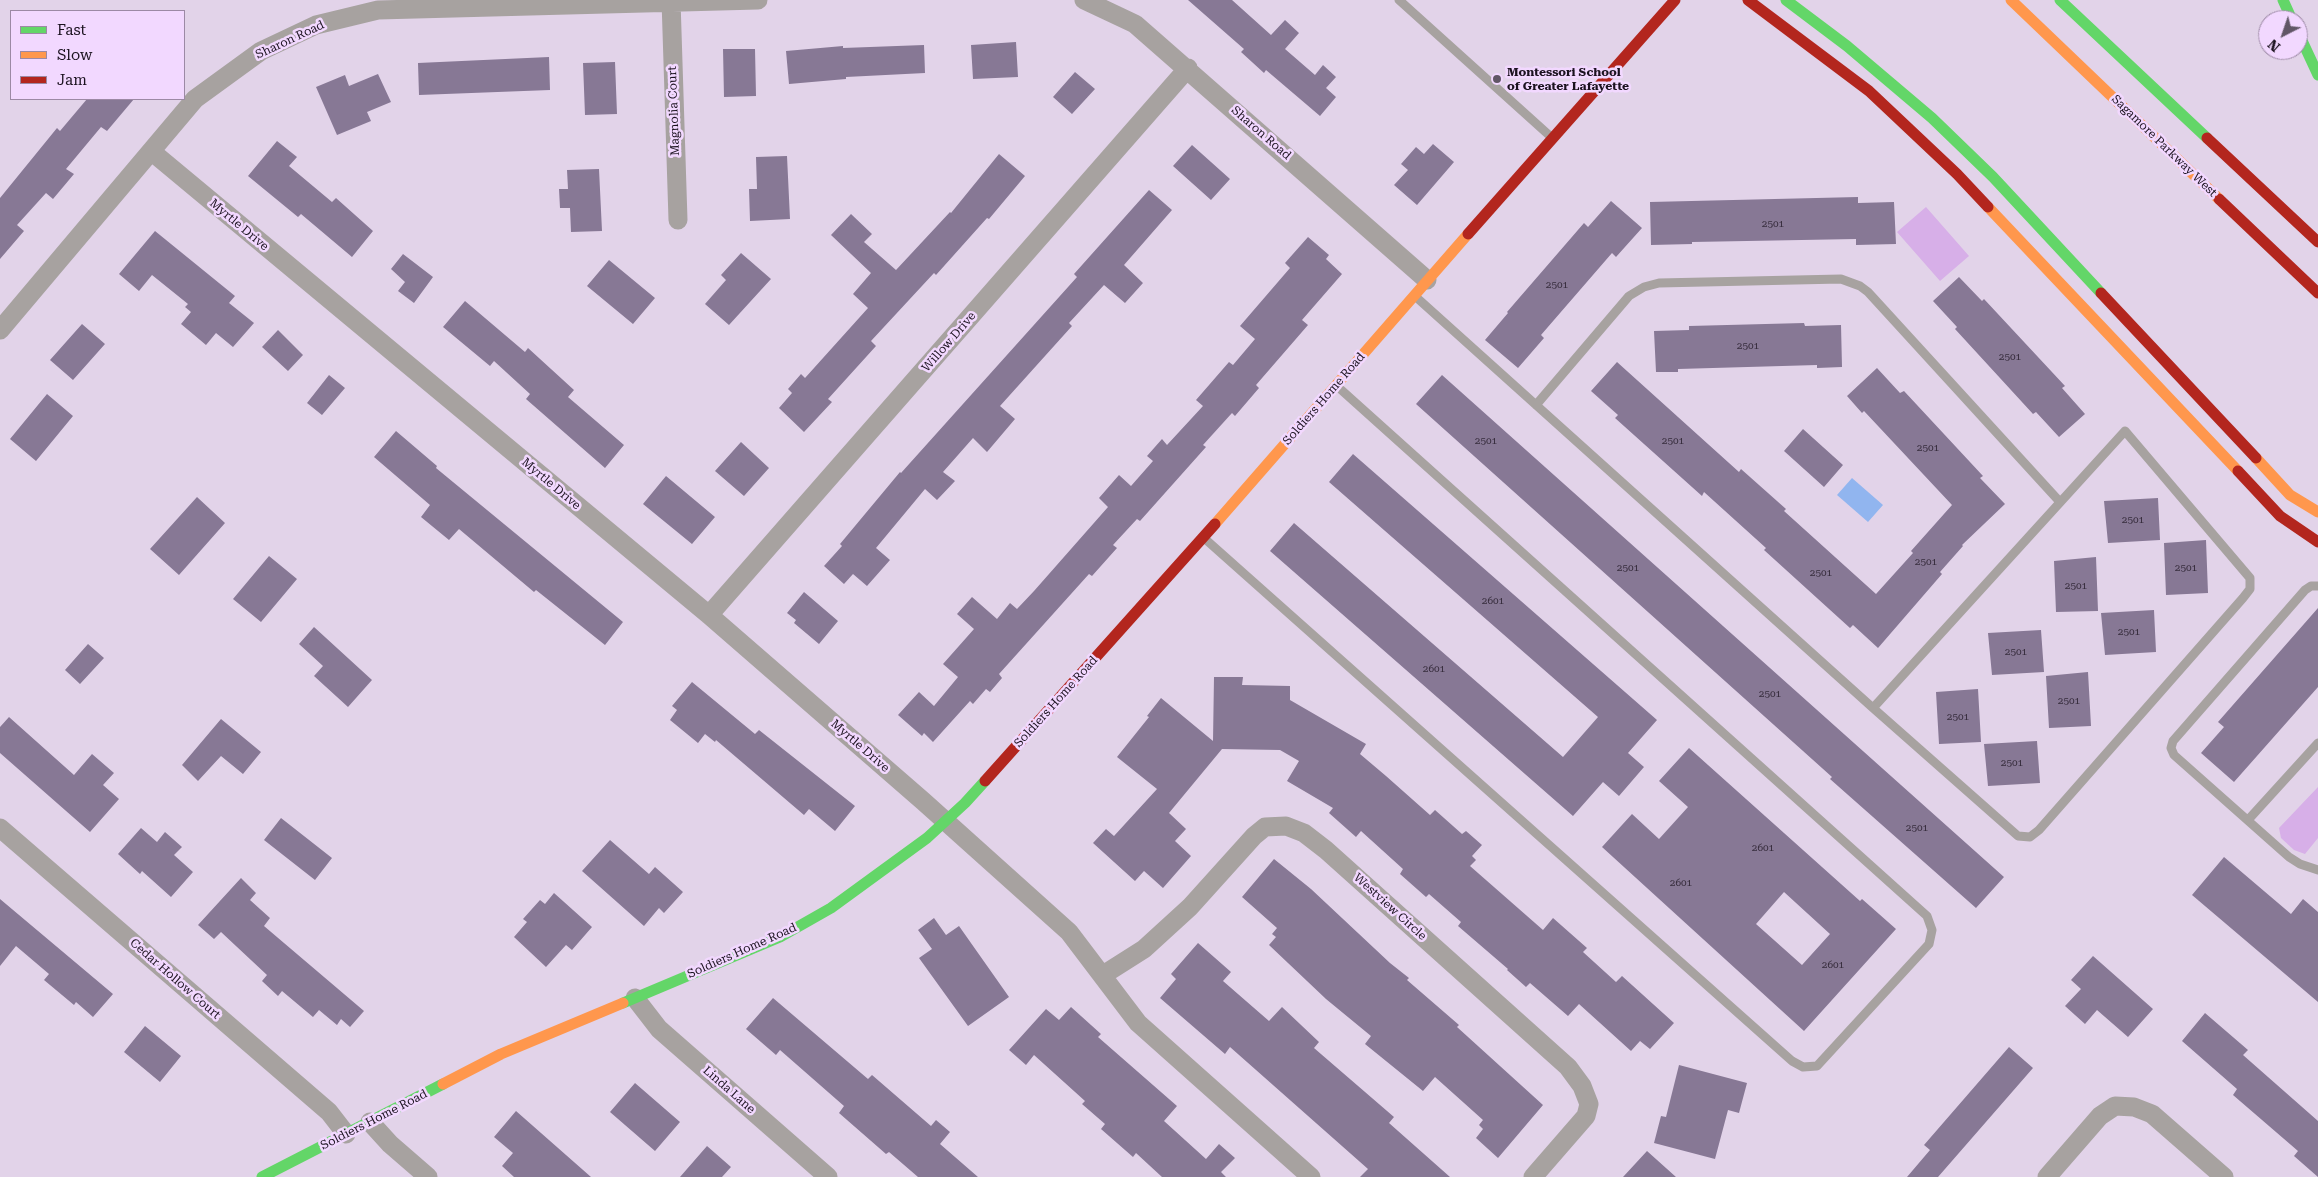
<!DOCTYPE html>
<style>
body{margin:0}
#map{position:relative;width:2318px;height:1177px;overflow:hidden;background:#e2d3e9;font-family:"Roboto Serif",serif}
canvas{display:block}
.legend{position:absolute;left:10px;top:10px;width:175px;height:90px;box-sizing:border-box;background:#f2d8ff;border:1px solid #9c89a5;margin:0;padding:6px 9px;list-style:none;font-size:15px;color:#1b121f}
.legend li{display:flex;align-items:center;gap:10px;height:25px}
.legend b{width:25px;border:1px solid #9c89a5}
.north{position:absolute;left:2258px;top:10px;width:50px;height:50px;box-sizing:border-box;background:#f2d8ff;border:1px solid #9c89a5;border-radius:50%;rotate:221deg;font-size:14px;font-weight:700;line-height:20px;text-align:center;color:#1b121f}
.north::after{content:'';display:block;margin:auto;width:18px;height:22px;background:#615666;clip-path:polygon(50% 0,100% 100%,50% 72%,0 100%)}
</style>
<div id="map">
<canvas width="2318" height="1177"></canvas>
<ul class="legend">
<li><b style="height:6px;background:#63d668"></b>Fast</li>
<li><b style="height:6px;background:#ff974d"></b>Slow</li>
<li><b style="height:6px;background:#b3261e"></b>Jam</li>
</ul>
<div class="north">N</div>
</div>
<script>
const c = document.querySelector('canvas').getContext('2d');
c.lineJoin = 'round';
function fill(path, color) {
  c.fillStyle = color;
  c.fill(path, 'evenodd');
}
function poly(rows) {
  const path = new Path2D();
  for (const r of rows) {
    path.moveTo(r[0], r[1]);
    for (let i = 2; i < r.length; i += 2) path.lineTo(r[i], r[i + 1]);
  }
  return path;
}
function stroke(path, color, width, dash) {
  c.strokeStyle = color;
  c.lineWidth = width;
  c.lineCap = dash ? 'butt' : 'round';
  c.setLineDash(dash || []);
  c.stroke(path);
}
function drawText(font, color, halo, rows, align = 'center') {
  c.font = font + ' "Roboto Serif",serif';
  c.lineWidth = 5;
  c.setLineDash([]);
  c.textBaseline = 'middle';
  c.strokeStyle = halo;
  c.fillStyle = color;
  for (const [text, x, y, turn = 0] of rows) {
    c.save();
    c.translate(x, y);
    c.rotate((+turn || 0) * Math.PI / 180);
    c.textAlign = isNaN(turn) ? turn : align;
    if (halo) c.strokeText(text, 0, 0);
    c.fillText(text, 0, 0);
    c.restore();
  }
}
const green = poly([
 [1926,207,1969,256,1940,281,1897,232],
 [2318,787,2318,838,2305,854,2294,850,2281,838,2279,828]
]);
const water = poly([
 [1852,478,1883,505,1868,522,1837,495]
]);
const building = poly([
 [1188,0,1232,0,1271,35,1285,20,1299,33,1285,49,1315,75,1323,65,1336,77,1326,88,1336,97,1320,116,1266,70,1264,73,1241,52,1244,49],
 [1016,42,1018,77,973,79,971,45],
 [924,45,925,73,846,77,846,79,789,84,786,51,843,46,843,48],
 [723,49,755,49,756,96,724,97],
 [549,57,550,90,419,95,418,63],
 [615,62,617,114,585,115,583,63],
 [1075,72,1095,89,1072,114,1053,97],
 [378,74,391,102,367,112,371,121,337,135,316,87,345,75,349,86],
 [87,99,134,99,107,131,101,127,66,169,74,174,53,199,46,193,17,225,24,231,0,259,0,198,57,128,60,131],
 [277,141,297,157,289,166,332,202,336,198,373,231,352,257,301,214,298,217,248,176],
 [1433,144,1454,162,1417,205,1394,185,1408,170,1401,164,1416,147,1424,154],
 [1192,145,1230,179,1211,200,1173,166],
 [999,154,1025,176,989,219,987,218,936,275,934,273,871,341,876,346,828,399,832,402,804,432,779,408,792,393,788,389,801,374,805,378,868,308,853,294,871,273,831,235,851,214,872,234,864,242,896,270,950,212,951,213],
 [787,156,790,219,750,221,749,189,757,189,756,157],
 [599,169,602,231,571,232,570,208,560,208,559,189,568,189,567,170],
 [1149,190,1172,210,1124,265,1143,283,1125,303,1104,285,1069,323,1072,326,1000,406,1015,419,987,452,973,438,943,472,955,481,937,500,925,489,876,548,890,560,867,586,853,574,844,584,824,566,842,546,840,544,900,472,901,473,1077,277,1074,274],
 [1858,197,1858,203,1894,202,1896,244,1856,245,1856,239,1692,242,1692,244,1651,245,1650,202],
 [1611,201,1642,228,1616,257,1612,253,1541,335,1544,338,1518,368,1485,340,1508,313,1507,312,1584,223,1588,227],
 [155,231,235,296,229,303,254,323,233,347,216,333,206,345,181,324,191,312,185,307,188,304,152,275,139,291,119,274],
 [1308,237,1329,255,1326,259,1342,274,1302,320,1308,325,1256,385,1259,388,1235,416,1232,413,1203,445,1206,447,1140,521,1137,519,1113,545,1117,548,1092,576,1089,574,999,674,1002,678,990,692,986,689,973,704,970,701,933,742,924,733,922,736,898,715,919,692,934,706,958,677,943,664,974,629,957,614,972,597,997,619,1010,603,1017,609,1034,591,1108,507,1099,498,1119,475,1131,486,1153,461,1147,456,1162,439,1167,445,1203,406,1196,400,1229,362,1233,365,1255,339,1240,326,1290,268,1285,263],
 [741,253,771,279,729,325,705,304,726,280,721,275],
 [403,254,433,277,414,303,398,291,405,282,391,269],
 [609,260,655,298,633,324,587,286],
 [1959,277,1982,301,1984,299,2065,386,2062,388,2085,414,2059,437,2036,412,2033,414,1955,329,1957,327,1933,301],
 [465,301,525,352,528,348,574,390,568,397,624,445,605,468,526,399,530,394,494,361,490,366,443,327],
 [1804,323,1805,326,1841,325,1842,367,1817,368,1817,365,1678,369,1678,372,1656,372,1654,331,1689,330,1689,326],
 [82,324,105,344,73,380,50,360],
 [278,330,303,355,288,371,262,347],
 [1617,362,1739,472,1741,469,1786,509,1784,511,1876,594,1913,553,1911,551,1952,505,1864,411,1862,413,1847,396,1877,368,1900,393,1904,391,1983,476,1980,478,2005,504,1962,545,1963,546,1940,572,1942,574,1878,648,1853,625,1850,628,1764,550,1766,548,1704,492,1702,496,1615,418,1618,415,1591,391],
 [329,375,345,388,322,415,307,403],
 [1442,375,2004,877,1976,908,1830,779,1832,777,1416,404],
 [47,394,73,416,36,461,10,439],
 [1803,429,1843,465,1824,487,1784,451],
 [396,431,437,466,436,468,623,622,605,645,536,590,534,592,459,529,449,540,421,517,430,505,374,457],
 [741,442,769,468,744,496,715,471],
 [1353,454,1657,720,1628,753,1644,767,1619,796,1603,782,1573,816,1270,551,1294,523,1563,757,1598,717,1329,482],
 [666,476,715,517,692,544,643,504],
 [197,497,225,523,179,575,150,549],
 [2158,498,2160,540,2108,543,2104,501],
 [2206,540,2208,593,2166,595,2164,543],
 [269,556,297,579,261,622,233,599],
 [2096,557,2098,611,2056,612,2054,561],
 [804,592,838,621,819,644,794,623,796,620,787,613],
 [2318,608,2318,687,2234,782,2201,753,2224,727,2218,722],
 [2154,610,2156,652,2105,655,2101,613],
 [314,627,372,680,348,707,314,676,323,666,299,644],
 [2041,630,2044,672,1992,675,1988,633],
 [88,644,104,658,80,684,65,670],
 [2088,672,2091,726,2049,728,2046,676],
 [1214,677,1243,677,1242,685,1290,686,1290,700,1366,744,1360,754,1386,776,1430,815,1435,810,1462,834,1466,831,1482,845,1472,856,1476,860,1470,866,1543,930,1553,918,1587,948,1583,952,1616,982,1622,976,1674,1023,1650,1049,1640,1041,1631,1051,1579,1004,1568,1016,1530,983,1526,987,1507,970,1508,969,1458,926,1461,922,1429,894,1426,897,1400,874,1403,869,1361,831,1356,837,1329,813,1333,808,1287,781,1299,761,1280,750,1222,749,1169,813,1186,829,1175,841,1191,856,1163,888,1144,871,1135,881,1093,843,1106,829,1114,836,1157,789,1117,757,1149,717,1147,716,1161,698,1213,741],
 [692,682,755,734,759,730,855,806,835,831,809,809,804,815,716,740,715,742,705,734,698,743,670,720,677,710,672,706],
 [1978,689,1981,742,1939,744,1936,692],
 [9,717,74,775,92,754,114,773,103,785,119,799,90,832,0,753,0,727],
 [221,719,261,752,243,774,221,756,198,781,182,765],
 [2037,741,2040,783,1988,786,1984,744],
 [1689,748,1860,901,1862,899,1896,929,1804,1031,1602,847,1632,814,1659,839,1688,807,1659,781],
 [1784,892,1830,934,1802,965,1756,924],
 [281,818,332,858,315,880,264,840],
 [141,828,157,842,165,832,182,847,174,855,193,872,171,897,142,871,140,874,118,854],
 [610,840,649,874,655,867,683,892,664,913,659,908,644,926,582,871],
 [2224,857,2291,914,2303,899,2318,912,2318,1002,2192,895],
 [1274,859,1311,889,1390,963,1409,978,1407,980,1459,1025,1457,1027,1543,1105,1498,1158,1476,1138,1483,1129,1479,1125,1483,1120,1435,1077,1423,1091,1365,1044,1371,1036,1326,999,1269,945,1276,937,1272,934,1277,928,1242,897],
 [241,878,256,893,250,900,270,918,264,926,364,1011,350,1027,341,1019,337,1025,319,1010,313,1017,282,991,278,996,262,981,267,975,221,932,214,939,198,925],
 [554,893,592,927,572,950,566,945,546,967,514,937,527,922,523,919,540,900,545,904],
 [0,899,113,994,93,1017,76,1002,74,1005,44,980,49,974,16,946,0,966],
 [934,918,946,935,959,926,1009,997,968,1026,919,958,932,949,918,930],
 [1198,943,1231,972,1223,981,1269,1021,1282,1007,1319,1042,1314,1048,1394,1117,1389,1123,1450,1177,1360,1177,1368,1169,1230,1047,1225,1054,1160,998,1176,979,1171,974],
 [2093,956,2153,1009,2128,1037,2097,1010,2085,1024,2065,1006,2081,989,2071,980],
 [773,998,868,1079,872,1075,931,1126,936,1120,950,1132,940,1144,978,1177,918,1177,889,1152,886,1154,839,1113,844,1106,780,1050,776,1055,746,1029],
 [1071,1007,1101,1034,1098,1037,1177,1106,1164,1121,1206,1159,1219,1144,1235,1158,1221,1172,1226,1177,1162,1177,1136,1153,1133,1157,1101,1129,1105,1124,1082,1104,1085,1101,1034,1055,1026,1065,1009,1050,1046,1009,1059,1020],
 [2205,1013,2248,1050,2243,1055,2318,1121,2318,1177,2294,1156,2298,1151,2233,1095,2237,1089,2182,1041],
 [145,1026,181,1056,160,1082,124,1052],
 [2009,1047,2033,1068,1938,1177,1907,1177,1930,1150,1924,1145],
 [1679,1065,1747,1083,1739,1113,1728,1110,1715,1159,1654,1143,1661,1116,1666,1117],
 [635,1083,680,1122,655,1151,610,1112],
 [516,1111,591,1177,514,1177,502,1166,513,1153,494,1137],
 [707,1146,731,1167,722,1177,680,1177],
 [1647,1151,1676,1177,1623,1177]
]);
const lane = poly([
 [1399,0,1550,136],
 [1416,297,1873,708,2018,836,2030,837,2039,830,2243,598,2250,589,2250,578,2125,431,1873,708],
 [1536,405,1629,296,1644,287,1659,283,1841,279,1860,286,1868,292,2060,502],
 [1204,538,1792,1061,1803,1067,1817,1066,1929,944,1932,930,1927,916,1338,387],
 [2318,586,2311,586,2305,590,2173,741,2171,748,2174,755,2289,857,2300,864,2318,870],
 [2248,820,2318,743]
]);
const street = poly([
 [671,0,678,220],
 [1084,0,1135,24,1427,280],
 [151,151,709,615,923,801,1069,932,1138,1023,1311,1177],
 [0,330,195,99,261,51,316,25,378,10,758,0],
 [709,615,1188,68],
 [0,828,329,1112,346,1134],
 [1103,975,1144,949,1190,907,1254,836,1265,827,1286,826,1304,833,1326,850,1568,1067,1582,1086,1589,1104,1586,1116,1533,1177],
 [635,998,659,1029,828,1177],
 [370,1122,390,1144,428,1177],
 [2047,1177,2100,1116,2115,1106,2134,1107,2152,1114,2224,1177]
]);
const fast = poly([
 [1786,0,1847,46,1932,118,1993,177,2101,293],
 [2060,0,2207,138],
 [2283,0,2292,20],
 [2298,32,2318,75],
 [623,1003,780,937,831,908,927,838,965,803,985,781],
 [262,1177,443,1084]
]);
const slow = poly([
 [2011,0,2219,199],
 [1988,207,2238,471],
 [2256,458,2290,495,2318,512],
 [1215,524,1468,234],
 [443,1084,501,1054,623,1003]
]);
const jam = poly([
 [1748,0,1869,91,1957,174,1988,207],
 [2207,138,2318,242],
 [2219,199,2318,293],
 [1468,234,1675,0],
 [2101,293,2256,458],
 [2238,471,2280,516,2318,542],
 [985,781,1215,524]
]);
const markers = [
 [1497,79,5,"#615666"]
];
const numberNames = [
 ["2501",1773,224],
 ["2501",1557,285],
 ["2501",1748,346],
 ["2501",2010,357],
 ["2501",1486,441],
 ["2501",1673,441],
 ["2501",1928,448],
 ["2501",2133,520],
 ["2501",1926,562],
 ["2501",1628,568],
 ["2501",2186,568],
 ["2501",1821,573],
 ["2501",2076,586],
 ["2601",1493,601],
 ["2501",2129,632],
 ["2501",2016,652],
 ["2601",1434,669],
 ["2501",1770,694],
 ["2501",2069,701],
 ["2501",1958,717],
 ["2501",2012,763],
 ["2501",1917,828],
 ["2601",1763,848],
 ["2601",1681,883],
 ["2601",1833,965]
];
const streetNames = [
 ["Sharon Road",290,40,-25],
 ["Magnolia Court",674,111,-92],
 ["Sharon Road",1261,133,41],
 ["Sagamore Parkway West",2164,146,44],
 ["Myrtle Drive",239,225,40],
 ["Willow Drive",949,342,-49],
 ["Soldiers Home Road",1324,399,-49],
 ["Myrtle Drive",551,484,40],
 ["Soldiers Home Road",1056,702,-48],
 ["Myrtle Drive",860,746,41],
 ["Westview Circle",1390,907,42],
 ["Soldiers Home Road",742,951,-24],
 ["Cedar Hollow Court",175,979,41],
 ["Linda Lane",729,1090,41],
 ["Soldiers Home Road",374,1120,-27]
];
const poiNames = [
 ["Montessori School",1507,72],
 ["of Greater Lafayette",1507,86]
];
fill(green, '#d7afe8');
fill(water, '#91b5ef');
fill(building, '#877895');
stroke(lane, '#a7a2a0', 9);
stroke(street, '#a7a2a0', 19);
stroke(fast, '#63d668', 11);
stroke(slow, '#ff974d', 11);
stroke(jam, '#b3261e', 11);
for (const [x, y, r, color] of markers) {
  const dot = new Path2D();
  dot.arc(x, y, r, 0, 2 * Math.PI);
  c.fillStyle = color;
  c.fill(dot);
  stroke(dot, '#f2d8ff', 2);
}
drawText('10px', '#362c3c', null, numberNames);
drawText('12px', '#1b121f', '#f2d8ff', streetNames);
drawText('bold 12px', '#1b121f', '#f2d8ff', poiNames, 'left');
</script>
